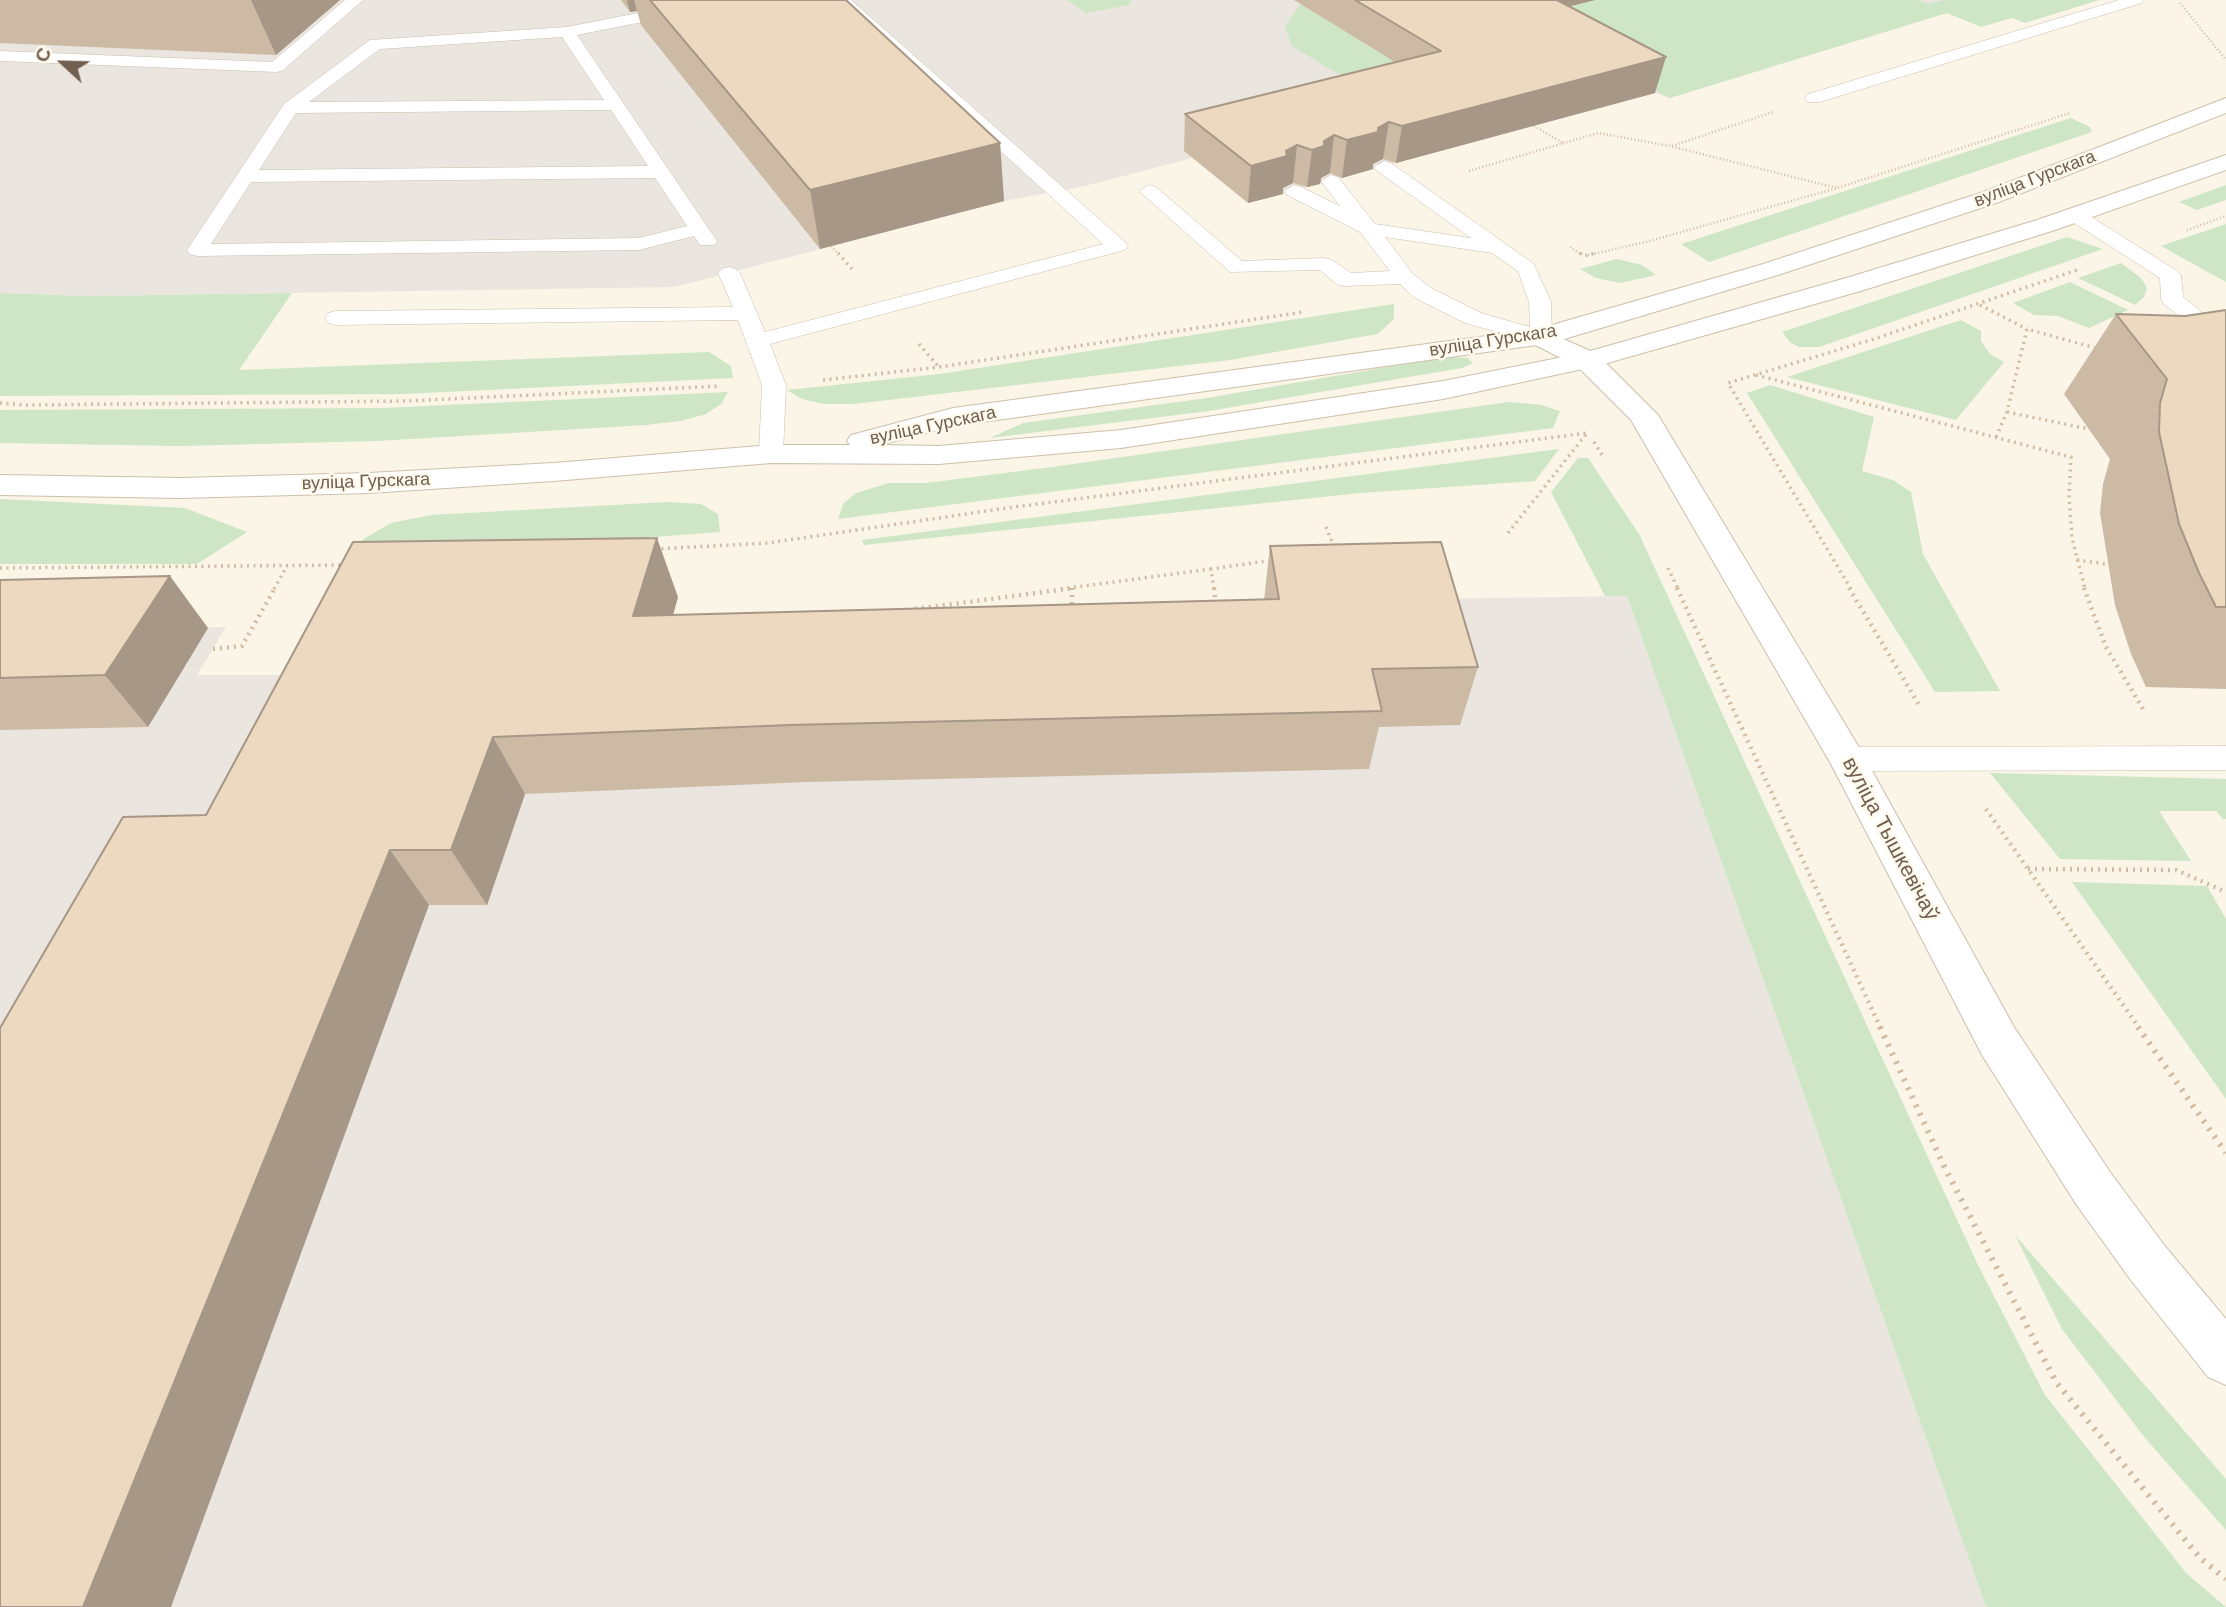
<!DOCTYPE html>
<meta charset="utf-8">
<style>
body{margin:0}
#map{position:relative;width:2226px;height:1607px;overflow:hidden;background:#faf5e6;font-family:Helvetica,sans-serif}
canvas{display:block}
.north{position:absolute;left:28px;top:28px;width:70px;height:70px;-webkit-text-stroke:5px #fdf9ec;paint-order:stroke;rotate:292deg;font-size:19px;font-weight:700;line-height:28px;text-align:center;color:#715e4d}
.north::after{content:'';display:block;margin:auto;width:24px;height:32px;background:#715e4d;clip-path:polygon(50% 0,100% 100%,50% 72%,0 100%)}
</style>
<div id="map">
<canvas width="2226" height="1607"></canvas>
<div class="north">С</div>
</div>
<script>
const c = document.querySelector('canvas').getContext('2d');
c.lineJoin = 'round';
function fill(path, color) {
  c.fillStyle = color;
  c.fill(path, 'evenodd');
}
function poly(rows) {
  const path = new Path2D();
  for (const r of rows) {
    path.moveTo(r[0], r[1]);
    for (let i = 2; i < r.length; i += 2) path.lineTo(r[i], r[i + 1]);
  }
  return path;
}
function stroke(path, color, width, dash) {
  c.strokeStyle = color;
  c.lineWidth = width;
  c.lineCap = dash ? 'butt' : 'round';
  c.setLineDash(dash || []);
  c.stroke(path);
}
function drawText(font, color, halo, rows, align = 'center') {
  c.font = font + ' Helvetica,sans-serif';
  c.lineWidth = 5;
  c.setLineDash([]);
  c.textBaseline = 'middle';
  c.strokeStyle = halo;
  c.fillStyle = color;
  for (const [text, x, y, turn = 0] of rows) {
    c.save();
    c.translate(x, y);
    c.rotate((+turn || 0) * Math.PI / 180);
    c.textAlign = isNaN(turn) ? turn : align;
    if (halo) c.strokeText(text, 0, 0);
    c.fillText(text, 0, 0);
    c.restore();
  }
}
const industrial = poly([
 [0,0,1988,0,1670,98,1655,93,1248,203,1193,158,1085,186,1004,201,675,287,88,296,0,293],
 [1627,596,1986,1607,0,1607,0,632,226,627,197,675,351,675,388,601,678,597,650,696,1426,599]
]);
const green = poly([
 [1067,0,1131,0,1129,5,1086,13],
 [1595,0,1917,0,1928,4,1943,0,2099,0,2025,23,2012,18,1981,27,1947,13,1670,98,1509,21],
 [1301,4,1380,53,1487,27,1370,87,1333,71,1292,46,1285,26],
 [2071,118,2090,127,2092,132,1709,262,1681,244],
 [2226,185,2226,200,2197,210,2179,202],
 [2226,224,2226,282,2161,246],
 [2067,237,2103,249,1819,347,1799,347,1791,343,1782,332],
 [1617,259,1642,265,1656,275,1620,283,1596,278,1580,269],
 [2121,263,2141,278,2147,288,2144,297,2135,305,2078,278],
 [2070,282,2128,310,2089,328,2058,316,2034,315,2013,303],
 [0,293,88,296,292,293,239,370,709,352,731,366,733,378,404,394,0,396],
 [1394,304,1394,319,1378,334,1230,360,854,404,823,404,802,399,787,390,940,374],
 [1961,320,1981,331,1981,341,1990,354,2004,362,1956,420,1787,377],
 [1445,357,1468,358,1473,363,1462,368,1209,411,990,438,1023,423,1207,398],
 [1770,385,1874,417,1862,471,1893,480,1911,492,1923,554,2000,691,1935,692,1747,393],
 [728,392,721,404,706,414,681,421,646,425,377,441,181,446,0,443,0,410,383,408],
 [1509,402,1541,405,1560,411,1553,428,838,519,843,504,856,493,889,483,926,483,1052,467],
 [1559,449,1535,481,1361,493,864,545,862,540],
 [1578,458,1588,458,1639,534,1978,1265,2045,1395,2187,1574,2226,1607,1986,1607,1627,596,1605,596,1551,492],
 [0,499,185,508,247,532,197,564,0,564],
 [668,502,701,504,718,514,720,532,343,561,365,538,391,523,431,515],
 [1990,773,2226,779,2226,819,2223,819,2216,811,2159,811,2191,861,2060,859],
 [2072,882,2207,886,2226,919,2226,1099],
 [2015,1235,2226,1479,2226,1530,2145,1438,2062,1329]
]);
const pathFar3 = poly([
 [2180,3,2226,60],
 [1534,126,1563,143],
 [1672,146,1773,112],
 [1469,171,1598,133,1670,146,1837,188],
 [2187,230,2226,216],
 [831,246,839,255],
 [1570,247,1582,255],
 [1588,255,1646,242,1837,188,2070,113]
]);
const pathFar2 = poly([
 [838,253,852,269],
 [1580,253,1584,256,1596,253],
 [1980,305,2027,329],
 [919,344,938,366],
 [1756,375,2071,457,2069,496,2072,538,2085,589],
 [823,380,939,367,1303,312],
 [0,403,26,405,406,401,720,386],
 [2007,412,2089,429],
 [1996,437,2007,412,2027,329,2099,349],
 [1594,442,1604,458],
 [1326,527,1335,549],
 [1508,533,1587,433],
 [655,549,768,543,1007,508,1587,433],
 [2077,560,2107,564],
 [0,568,346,565],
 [1668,568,1678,589],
 [274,589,287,566],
 [1061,589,1211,569],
 [1214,589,1211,569,1273,560],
 [1851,589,1728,383,1874,339,2077,270]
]);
const pathFar1 = poly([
 [1072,588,1072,609],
 [1214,588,1216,606],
 [1677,588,1881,1029],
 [1849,588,1921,708],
 [2084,588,2106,647,2143,709],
 [915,609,1074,588],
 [213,649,242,646,275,588],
 [1986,809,2140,1029],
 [2028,869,2176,870,2226,892]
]);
const path = poly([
 [1880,1027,1944,1166,2056,1382,2200,1558,2226,1579],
 [2138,1027,2226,1153]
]);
const service = poly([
 [345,0,363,0,282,71,276,72,0,61,0,51,272,62,345,0],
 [704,0,736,0,728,5,577,35,717,241,714,245,700,245,694,236,639,250,197,256,190,254,187,250,284,104,370,40,567,27,704,0],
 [562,37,604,100,309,102,380,49,562,37],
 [611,110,648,166,259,170,296,113,611,110],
 [655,178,687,226,639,238,211,244,251,182,655,178],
 [834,0,851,0,1125,242,1128,246,1125,250,770,344,786,385,783,454,780,459,771,461,762,459,759,454,762,385,738,320,336,325,328,323,325,318,328,313,336,311,733,307,718,273,722,269,729,267,736,269,740,273,765,332,1103,244,834,0],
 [2119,0,2144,0,2142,3,1820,102,1808,102,1805,98,1808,94,2119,0],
 [1384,161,1391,163,1534,264,1551,302,1552,337,1549,342,1541,344,1465,323,1415,298,1400,284,1346,286,1338,285,1320,270,1230,272,1139,191,1149,185,1156,187,1242,261,1325,258,1332,260,1351,273,1390,271,1360,232,1287,195,1284,191,1294,185,1301,187,1340,206,1321,181,1331,175,1338,177,1375,224,1471,238,1377,171,1374,167,1384,161],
 [1385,237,1492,253,1518,271,1529,302,1530,327,1481,313,1431,288,1412,273,1385,237],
 [2075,209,2082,211,2177,271,2181,275,2183,297,2226,331,2226,349,2218,347,2164,304,2161,299,2160,278,2068,219,2065,215,2068,211,2075,209],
 [2226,746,2226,770,1847,771,1836,767,1832,759,1836,751,1847,747,2226,746]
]);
const minor = poly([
 [1541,329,1597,354,1658,415,1860,749,2014,1027,2110,1172,2164,1245,2226,1319,2226,1385,2208,1377,2130,1279,2076,1204,1982,1055,1831,764,1631,420,1577,366,1531,343,1527,337,1531,331,1541,329]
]);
const secondary = poly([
 [2226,98,2226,113,1999,202,1778,275,1551,343,954,426,880,445,939,446,1121,430,1443,381,1583,353,1846,278,2037,220,2226,155,2226,170,2055,230,1864,290,1597,366,1443,399,1121,448,939,464,771,463,554,481,369,493,181,498,0,495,0,475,181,478,369,473,554,463,771,445,850,445,847,441,851,435,953,408,1538,329,1760,265,1983,192,2226,98]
]);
const wall = poly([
 [0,0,340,0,276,55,0,43],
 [621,0,846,0,1000,143,1004,201,820,249,641,25,637,11,630,12],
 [1294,0,1595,0,1569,6,1655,93,1396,163,1383,159,1373,164,1373,169,1342,178,1330,173,1321,178,1320,184,1307,187,1293,183,1283,188,1283,194,1248,203,1184,151,1185,114,1395,62],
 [2226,310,2226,689,2146,687,2131,654,2115,605,2100,513,2103,484,2110,459,2064,394,2116,314,2185,316],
 [1270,546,1478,667,1460,725,1379,727,1369,769,807,782,525,794,487,905,429,905,206,815,678,597,673,615,1264,600],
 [0,580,208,628,148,727,0,730]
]);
const shadedWall = poly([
 [251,0,340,0,276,55],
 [627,0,634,0,637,11,630,12],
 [1524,0,1595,0,1520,19],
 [1666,57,1655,93,1396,163,1402,126],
 [1389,122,1383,159,1373,164,1373,169,1342,178,1347,140,1378,128],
 [1334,135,1330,173,1321,178,1320,184,1307,187,1312,150],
 [1000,143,1004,201,820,249,810,190],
 [1297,145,1293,183,1283,188,1283,194,1248,203,1251,166],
 [657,538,678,597,656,675,633,616],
 [170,576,208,628,148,727,105,675],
 [493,737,525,794,487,905,451,850],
 [390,850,429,905,171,1607,83,1607]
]);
const building = poly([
 [650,0,846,0,1000,143,810,190,650,0],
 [1355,0,1557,0,1666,57,1402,126,1389,122,1378,128,1378,132,1347,140,1334,135,1324,141,1324,146,1312,150,1297,145,1286,151,1287,156,1251,166,1185,114,1441,51,1355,0],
 [2226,310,2226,607,2216,607,2199,573,2179,524,2159,432,2160,403,2167,379,2116,314,2185,316,2226,310],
 [657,538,633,616,1279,599,1270,546,1441,542,1478,667,1372,669,1382,711,790,725,493,737,451,850,390,850,83,1607,0,1607,0,1028,123,817,206,815,353,542,657,538],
 [170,576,105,675,0,678,0,580,170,576]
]);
const farStreetnames = [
 ["вуліца Гурскага",2035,179,-21],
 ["вуліца Гурскага",1493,341,-9],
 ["вуліца Гурскага",933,426,-12],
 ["вуліца Гурскага",366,482,-2]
];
const streetNames = [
 ["вуліца Тышкевічаў",1890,839,62]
];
fill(industrial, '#eae6df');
fill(green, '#cee6c6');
stroke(service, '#cbbead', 1);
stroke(minor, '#cbbead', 2);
stroke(secondary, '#cdbfab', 2);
stroke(pathFar3, '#d1bba3', 2.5, [1, 2.5]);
stroke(pathFar2, '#d1bba3', 3.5, [2, 4.5]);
stroke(pathFar1, '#d1bba3', 4.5, [2, 5]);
stroke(path, '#d1bba3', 6, [2.5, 7]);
fill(service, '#fff');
fill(minor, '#fff');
fill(secondary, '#fff');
fill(wall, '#ccbaa5');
fill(shadedWall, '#a69786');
fill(building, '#edd8c0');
stroke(building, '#a69786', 2);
drawText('18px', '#715e4d', '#fdf9ec', farStreetnames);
drawText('21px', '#715e4d', '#fdf9ec', streetNames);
</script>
